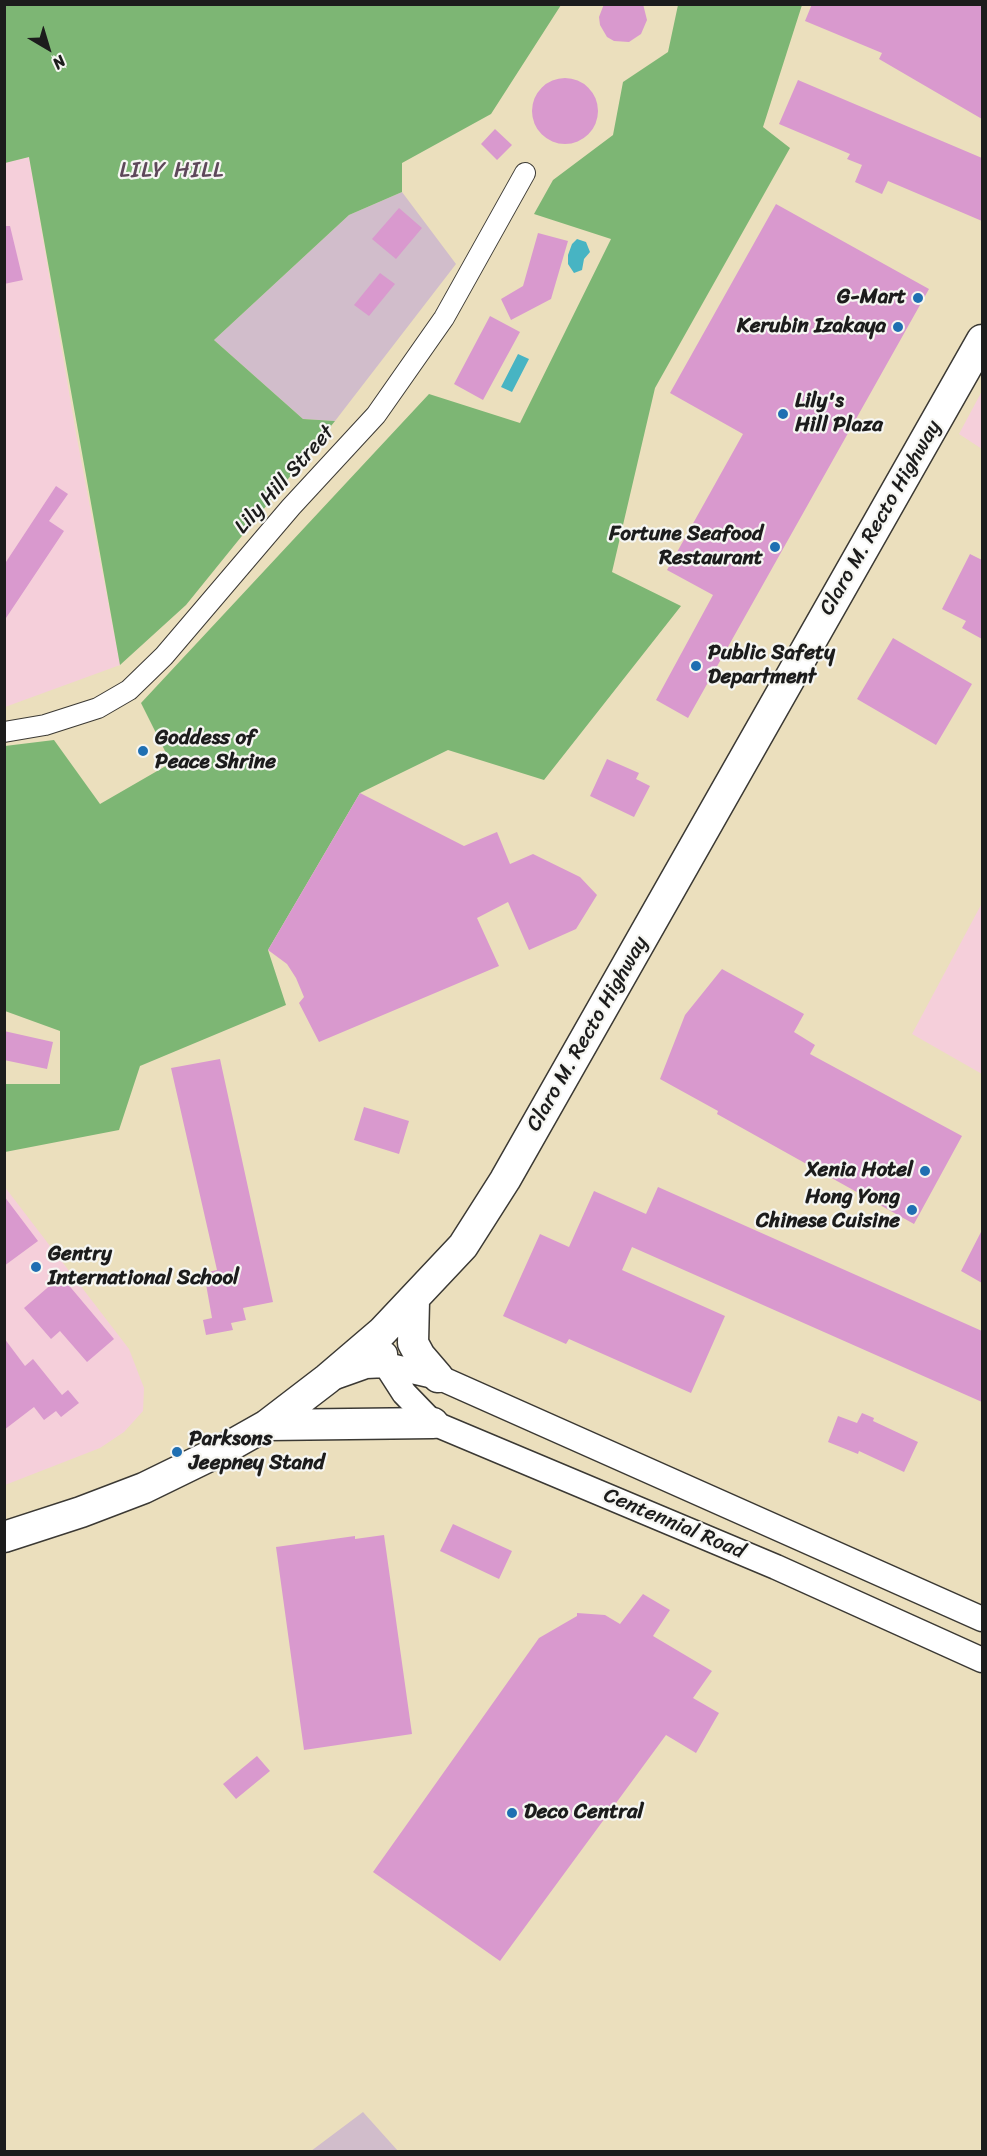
<!DOCTYPE html>
<style>
body{margin:0}
#map{position:relative;width:987px;height:2156px;overflow:hidden;background:#ebdfbd;font-family:Sriracha,sans-serif}
canvas{display:block}
.frame{position:absolute;inset:0;border:6px solid #1c1c1c;pointer-events:none}
.north{position:absolute;left:18px;top:18px;width:60px;height:60px;-webkit-text-stroke:4px #f6f6f2;paint-order:stroke;rotate:142deg;font-size:16px;font-weight:700;line-height:24px;text-align:center;color:#1c1c1c}
.north::after{content:'';display:block;margin:auto;width:21px;height:27px;background:#1c1c1c;clip-path:polygon(50% 0,100% 100%,50% 72%,0 100%)}
</style>
<div id="map">
<canvas width="987" height="2156"></canvas>
<div class="frame"></div>
<div class="north">N</div>
</div>
<script>
const c = document.querySelector('canvas').getContext('2d');
c.lineJoin = 'round';
function fill(path, color) {
  c.fillStyle = color;
  c.fill(path, 'evenodd');
}
function poly(rows) {
  const path = new Path2D();
  for (const r of rows) {
    if (r.length === 3) {
      path.moveTo(r[0] + r[2], r[1]);
      path.arc(r[0], r[1], r[2], 0, 2 * Math.PI);
      continue;
    }
    path.moveTo(r[0], r[1]);
    for (let i = 2; i < r.length; i += 2) path.lineTo(r[i], r[i + 1]);
  }
  return path;
}
function stroke(path, color, width, dash) {
  c.strokeStyle = color;
  c.lineWidth = width;
  c.lineCap = dash ? 'butt' : 'round';
  c.setLineDash(dash || []);
  c.stroke(path);
}
function drawText(font, color, halo, rows, align = 'center') {
  c.font = font + ' Sriracha,sans-serif';
  c.lineWidth = 4.5;
  c.setLineDash([]);
  c.textBaseline = 'middle';
  c.strokeStyle = halo;
  c.fillStyle = color;
  for (const [text, x, y, turn = 0] of rows) {
    c.save();
    c.translate(x, y);
    c.rotate((+turn || 0) * Math.PI / 180);
    c.textAlign = isNaN(turn) ? turn : align;
    if (halo) c.strokeText(text, 0, 0);
    c.fillText(text, 0, 0);
    c.restore();
  }
}
const built = poly([
 [29,157,76,433,120,665,5,707,4,163],
 [982,391,982,449,959,434],
 [982,903,982,1074,912,1034],
 [4,1186,129,1349,144,1388,143,1411,124,1432,100,1448,5,1485]
]);
const industrial = poly([
 [402,192,456,264,335,421,303,419,214,340,349,215],
 [363,2112,398,2151,311,2151]
]);
const forest = poly([
 [4,5,561,5,491,114,402,163,402,192,349,215,214,340,303,419,335,421,186,605,120,665,29,157,5,163],
 [678,5,802,5,763,127,790,148,655,388,612,572,681,606,544,780,448,750,360,793,268,950,286,1005,140,1066,119,1130,5,1152,5,1084,60,1084,60,1031,5,1011,5,746,54,740,100,804,171,763,141,703,429,394,520,423,611,239,534,214,553,180,613,135,623,82,668,52]
]);
const water = poly([
 [577,239,586,242,590,252,584,259,582,270,574,273,568,264,568,255,572,244],
 [518,354,529,359,512,392,501,387]
]);
const building = poly([
 [604,4,643,4,647,20,641,34,629,42,614,41,607,37,600,25,599,17],
 [812,4,982,4,982,119,879,59,882,53,805,21],
 [565,111,33],
 [798,80,982,158,982,221,888,181,882,194,855,182,862,165,847,159,850,154,779,124],
 [495,129,512,145,497,160,481,144],
 [776,204,929,289,688,718,656,700,713,595,667,570,743,434,670,393],
 [399,208,422,228,396,259,372,239],
 [4,226,10,226,23,280,4,284],
 [538,233,568,241,551,299,511,320,501,299,523,286],
 [380,273,395,284,369,316,354,305],
 [490,316,520,332,483,400,454,384],
 [56,486,68,494,49,521,64,531,4,621,4,565],
 [970,554,982,560,982,639,962,628,966,621,942,609],
 [893,638,972,684,936,745,857,699],
 [607,759,639,773,636,779,650,786,634,817,590,796],
 [360,793,464,846,497,832,510,864,533,854,580,877,597,895,576,929,529,950,508,902,477,918,499,966,319,1042,299,1003,304,997,296,978,287,964,268,950],
 [722,969,804,1014,794,1032,815,1045,810,1054,962,1136,914,1224,717,1114,718,1111,660,1079,685,1015],
 [4,1031,53,1042,47,1069,4,1060],
 [220,1059,273,1302,243,1308,246,1320,231,1323,233,1330,206,1335,203,1320,212,1318,204,1273,217,1270,171,1068],
 [364,1107,409,1121,399,1154,354,1140],
 [658,1187,982,1331,982,1402,632,1247,622,1270,725,1316,691,1393,569,1339,566,1344,503,1316,540,1234,569,1247,594,1191,646,1214],
 [4,1196,38,1241,4,1266],
 [982,1230,982,1283,961,1271],
 [61,1276,114,1339,87,1362,60,1331,51,1339,24,1308],
 [4,1338,25,1366,33,1359,62,1395,68,1390,79,1403,61,1417,56,1411,44,1420,34,1407,4,1430],
 [862,1413,874,1418,873,1421,918,1442,904,1472,859,1451,858,1454,828,1442,838,1416,857,1423],
 [453,1524,512,1551,499,1579,440,1551],
 [384,1535,412,1734,304,1750,276,1547,355,1536,355,1539],
 [643,1594,670,1610,653,1636,712,1671,693,1698,719,1713,696,1753,666,1735,500,1961,373,1872,539,1638,577,1616,577,1613,605,1615,620,1624],
 [257,1756,270,1771,236,1799,223,1784]
]);
const minor = poly([
 [4,732,45,725,98,708,129,690,164,656,291,507,376,415,444,318,525,173]
]);
const tertiary = poly([
 [385,1354,386,1365,404,1393,433,1423,776,1567,982,1660],
 [335,1377,366,1366,386,1365,438,1377,982,1619]
]);
const primary = poly([
 [414,1301,413,1343,420,1356,438,1377],
 [267,1425,433,1423],
 [4,1537,81,1512,144,1488,228,1447,267,1425,327,1379,382,1332,463,1246,505,1180,982,340]
]);
const markers = [
 [918,298,6,"#1f6fb2"],
 [898,327,6,"#1f6fb2"],
 [783,414,6,"#1f6fb2"],
 [775,547,6,"#1f6fb2"],
 [696,666,6,"#1f6fb2"],
 [143,751,6,"#1f6fb2"],
 [925,1171,6,"#1f6fb2"],
 [912,1210,6,"#1f6fb2"],
 [36,1267,6,"#1f6fb2"],
 [177,1452,6,"#1f6fb2"],
 [512,1813,6,"#1f6fb2"]
];
const poiNames = [
 ["G-Mart",906,298,"right"],
 ["Kerubin Izakaya",886,327,"right"],
 ["Lily's",795,402],
 ["Hill Plaza",795,426],
 ["Fortune Seafood",763,535,"right"],
 ["Restaurant",763,559,"right"],
 ["Public Safety",708,654],
 ["Department",708,678],
 ["Goddess of",155,739],
 ["Peace Shrine",155,763],
 ["Xenia Hotel",913,1171,"right"],
 ["Hong Yong",900,1198,"right"],
 ["Chinese Cuisine",900,1222,"right"],
 ["Gentry",48,1255],
 ["International School",48,1279],
 ["Parksons",189,1440],
 ["Jeepney Stand",189,1464],
 ["Deco Central",524,1813]
];
const streetNames = [
 ["Lily Hill Street",285,480,-48],
 ["Claro M. Recto Highway",881,518,-60],
 ["Claro M. Recto Highway",588,1034,-60],
 ["Centennial Road",674,1524,23]
];
const neighbourhoodNames = [
 ["LILY HILL",172,171]
];
fill(built, '#f5cfda');
fill(industrial, '#d1bdcb');
fill(forest, '#7db674');
fill(water, '#47b4c3');
fill(building, '#d999ce');
stroke(minor, '#3b3934', 22);
stroke(tertiary, '#3b3934', 27);
stroke(primary, '#3b3934', 33);
stroke(minor, '#fff', 20);
stroke(tertiary, '#fff', 24);
stroke(primary, '#fff', 30);
for (const [x, y, r, color] of markers) {
  const dot = new Path2D();
  dot.arc(x, y, r, 0, 2 * Math.PI);
  c.fillStyle = color;
  c.fill(dot);
  stroke(dot, '#f6f6f2', 2);
}
drawText('bold 21px', '#1c1c1c', '#f6f6f2', poiNames, 'left');
drawText('21px', '#1c1c1c', '#f6f6f2', streetNames);
c.letterSpacing = '1.5px';
drawText('22px', '#5e485a', '#f6f6f2', neighbourhoodNames);
c.letterSpacing = '0px';
</script>
